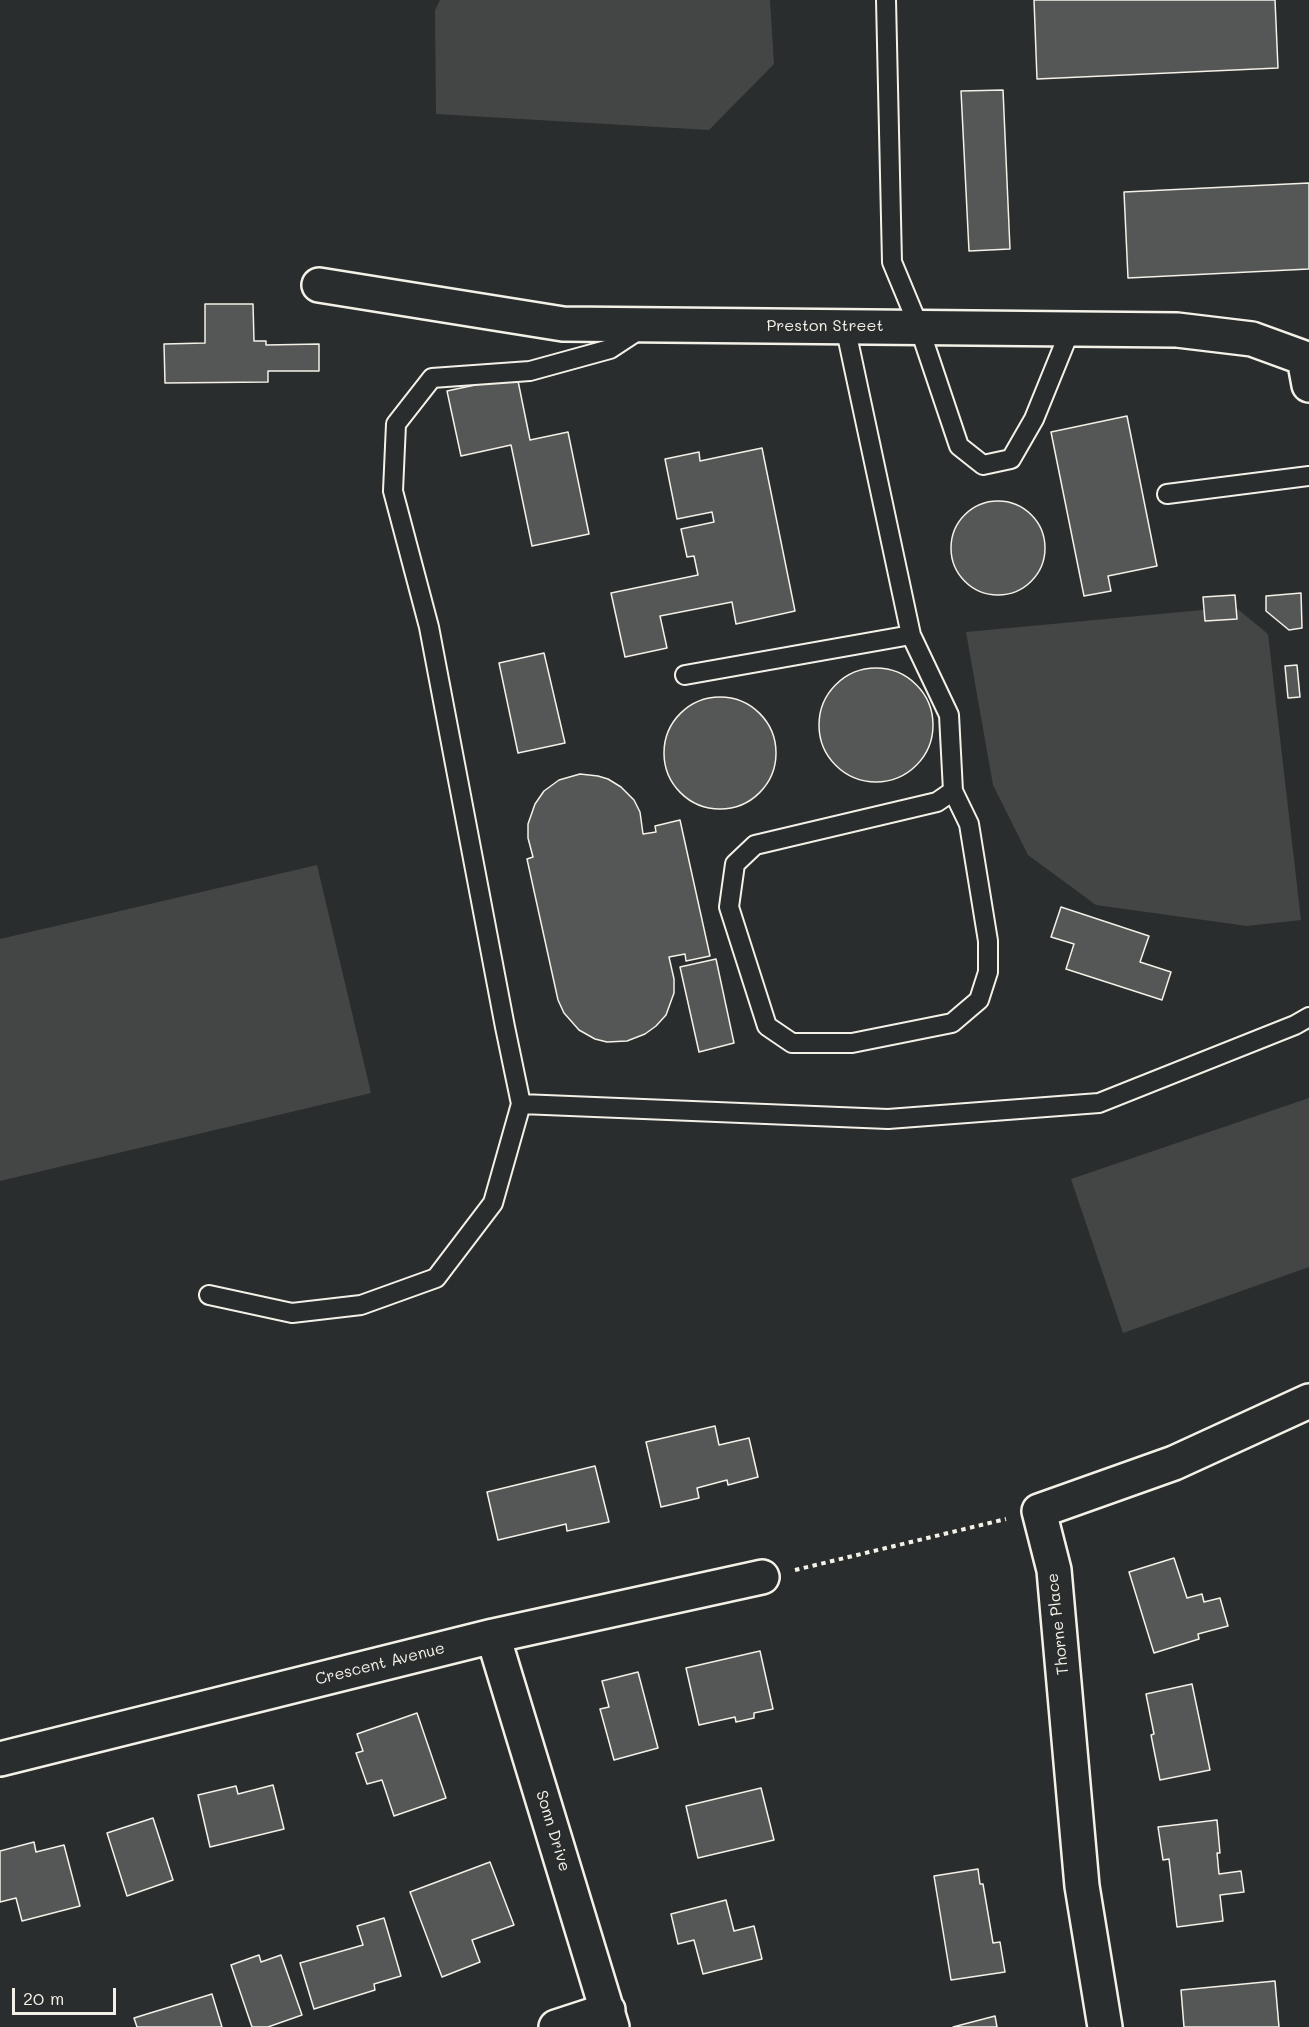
<!DOCTYPE html>
<style>
body{margin:0}
#map{position:relative;width:1309px;height:2027px;overflow:hidden;background:#2a2d2e;font-family:Mali,sans-serif}
canvas{display:block}
.scale{position:absolute;left:12px;top:1988px;width:104px;height:27px;box-sizing:border-box;border:3px solid #f4f1e8;border-top:0;padding-left:8px;font-size:18px;line-height:21px;white-space:nowrap;color:#f4f1e8;-webkit-text-stroke:4px #2a2d2e;paint-order:stroke}
</style>
<div id="map">
<canvas width="1309" height="2027"></canvas>
<div class="scale">20 m</div>
</div>
<script>
const ctx = document.querySelector('canvas').getContext('2d');
ctx.lineJoin = 'round';
function fillPath(path, color) { ctx.fillStyle = color; ctx.fill(path, 'evenodd'); }
function strokePath(path, color, width, dash) { ctx.strokeStyle = color; ctx.lineWidth = width; ctx.lineCap = dash ? 'butt' : 'round'; ctx.setLineDash(dash || []); ctx.stroke(path); }
function label(font, color, halo, rows, align = 'center') {
  ctx.font = font + ' Mali,sans-serif'; ctx.lineWidth = 4.5; ctx.setLineDash([]); ctx.textBaseline = 'middle'; ctx.strokeStyle = halo; ctx.fillStyle = color; for (const [text, x, y, turn = 0] of rows) {
    ctx.save(); ctx.translate(x, y); ctx.rotate((+turn || 0) * Math.PI / 180); ctx.textAlign = isNaN(turn) ? turn : align; if (halo) ctx.strokeText(text, 0, 0); ctx.fillText(text, 0, 0); ctx.restore();
  }
}
const green = new Path2D(`
 M440,0h330l4,64 -65,66 -273,-16 -1,-104z
 M1235,607l33,27 33,286 -54,6 -151,-21 -68,-50 -35,-70 -27,-153z
 M317,865l54,228 -371,88v-242z
 M1309,1098v169l-186,66 -52,-154z`);
const building = new Path2D(`
 M1034,0h241l3,68 -241,11z
 M1003,90l7,159 -41,2 -8,-160z
 M1309,183v86l-181,9 -4,-86z
 M205,304h48l1,37h12v4l53,-1v27h-51v11l-103,1 -1,-39 41,-1z
 M517,376l13,64 38,-8 21,102 -57,12 -21,-101 -50,11 -14,-65z
 M1127,416l30,150 -49,10 3,15 -27,5 -33,-164z
 M762,448l33,163 -59,13 -4,-22 -72,14 7,32 -42,9 -14,-64 87,-18 -4,-19 -7,1 -6,-28 33,-7 -2,-10 -35,7 -12,-60 34,-7 1,9z
 M951 548a47 47 0 1 1 94 0a47 47 0 1 1-94 0Z
 M1301,593l1,35 -13,2 -23,-19v-15z
 M1235,595l2,24 -32,2 -2,-24z
 M544,653l21,90 -47,10 -19,-90z
 M1297,665l3,32 -12,1 -3,-32z
 M819 725a57 57 0 1 1 114 0a57 57 0 1 1-114 0Z
 M664 753a56 56 0 1 1 112 0a56 56 0 1 1-112 0Z
 M580,774l18,2 10,3 13,8 13,13 6,12 3,22 13,-2 -1,-6 25,-6 30,136 -24,5 -1,-7 -16,3 5,22v14l-8,22 -10,11 -11,8 -18,7 -20,1 -12,-3 -16,-9 -15,-17 -6,-13 -31,-141 6,-2 -5,-19v-14l7,-20 9,-13 15,-11z
 M1061,907l88,29 -9,26 31,10 -9,28 -96,-31 8,-25 -23,-7z
 M716,959l18,84 -35,9 -19,-85z
 M715,1426l4,19 30,-7 9,39 -30,8 -1,-5 -30,8 2,10 -38,9 -15,-65z
 M595,1466l14,56 -42,9 -1,-7 -68,16 -11,-48z
 M1174,1558l13,40 15,-4 2,8 16,-4 8,28 -30,8 1,5 -45,14 -25,-81z
 M760,1651l13,58 -19,4v5l-18,4 -1,-5 -36,8 -13,-57z
 M638,1672l20,76 -44,12 -14,-51 9,-2 -7,-26z
 M1192,1684l18,86 -50,10 -9,-45 3,-1 -8,-40z
 M417,1713l29,85 -52,18 -12,-36 -15,4 -11,-31 7,-2 -6,-17z
 M273,1785l11,44 -74,18 -12,-52 38,-9 2,8z
 M761,1788l13,52 -76,18 -12,-52z
 M153,1818l20,62 -46,16 -20,-63z
 M1217,1820l3,33h-3l2,21 22,-3 3,21 -24,3 3,26 -46,6 -8,-68 -6,1 -5,-33z
 M34,1842l2,10 28,-7 16,61 -58,15 -6,-23 -16,4v-51z
 M490,1862l24,63 -42,15 8,22 -38,15 -32,-85z
 M978,1869l2,15h3l10,59 7,-1 5,30 -54,8 -17,-104z
 M726,1900l8,31 20,-5 8,33 -59,15 -9,-34 -16,4 -7,-30z
 M384,1918l17,58 -27,8 1,6 -61,19 -14,-46 63,-18 -6,-19z
 M259,1955l2,7 20,-7 21,60 -34,12h-16l-21,-62z
 M1275,1981l4,46h-95l-3,-37z
 M212,1994l10,33h-85l-3,-9z
 M995,2016l2,11h-44z`);
const path = new Path2D(`
 M795,1570l211,-51`);
const service = new Path2D(`
 M886,0l6,262 27,65 40,119 24,19 28,-6 23,-40 37,-91
 M642,328l-32,21 -80,22 -98,7 -36,46 -3,67 36,136 76,400 16,77 367,15 211,-16 196,-78 14,-8
 M1167,494l142,-18
 M911,635l38,80 4,76 -16,11 -182,43 -20,19 -6,43 38,119 25,17h60l100,-20 27,-23 9,-28v-31l-19,-117 -16,-33
 M685,675l226,-40 -66,-309
 M209,1295l83,18 69,-8 75,-27 57,-75 28,-99`);
const minor = new Path2D(`
 M319,285l244,39 614,6 75,9 52,19 5,27
 M493,1636l119,391
 M0,1759l493,-123 269,-59
 M556,2027l52,-17
 M1105,2027l-23,-141 -28,-316 -15,-59 135,-48 135,-62`);
const streetNames = [
 ["Preston Street",825,326],
 ["Thorne Place",1058,1624,-96],
 ["Crescent Avenue",380,1664,-14],
 ["Sonn Drive",553,1831,73]
];
fillPath(green, '#444645');
fillPath(building, '#555756');
strokePath(building, '#f4f1e8', 1.5);
strokePath(service, '#f4f1e8', 22);
strokePath(minor, '#f4f1e8', 38);
strokePath(path, '#f4f1e8', 4, [4.5, 4.5]);
strokePath(service, '#2a2d2e', 18);
strokePath(minor, '#2a2d2e', 33);
label('16px', '#f4f1e8', '#2a2d2e', streetNames);
</script>
